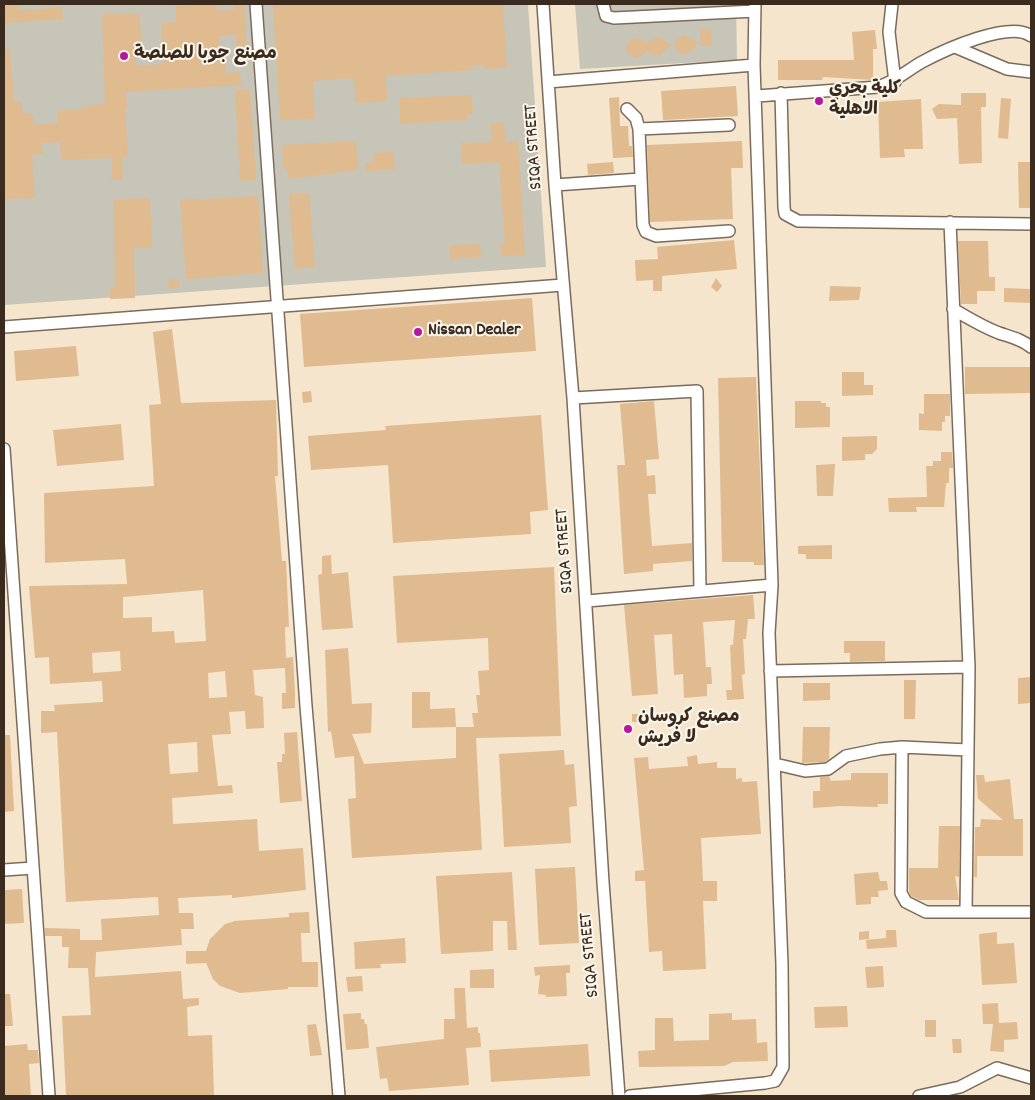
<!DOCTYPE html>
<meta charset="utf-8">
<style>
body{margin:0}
#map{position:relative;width:1035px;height:1100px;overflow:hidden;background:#f4e5cc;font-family:Dekko,sans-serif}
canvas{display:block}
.frame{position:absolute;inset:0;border:5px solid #3b2a1e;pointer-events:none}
</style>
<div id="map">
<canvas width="1035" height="1100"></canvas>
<div class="frame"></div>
</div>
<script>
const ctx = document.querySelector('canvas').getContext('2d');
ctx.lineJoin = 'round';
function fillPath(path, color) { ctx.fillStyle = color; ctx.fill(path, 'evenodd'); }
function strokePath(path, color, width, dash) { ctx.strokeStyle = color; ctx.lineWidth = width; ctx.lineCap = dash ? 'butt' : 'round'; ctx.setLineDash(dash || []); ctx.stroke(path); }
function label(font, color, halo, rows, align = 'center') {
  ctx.font = font + ' Dekko,"Playpen Sans Arabic",sans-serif'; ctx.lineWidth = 4; ctx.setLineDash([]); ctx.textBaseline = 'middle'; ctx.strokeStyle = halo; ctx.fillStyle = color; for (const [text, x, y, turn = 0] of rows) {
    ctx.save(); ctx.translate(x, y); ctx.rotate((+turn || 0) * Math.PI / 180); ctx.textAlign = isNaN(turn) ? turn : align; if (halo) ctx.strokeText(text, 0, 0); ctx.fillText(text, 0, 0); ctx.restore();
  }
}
const industrial = new Path2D(`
 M4,4h524l18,263 -542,38z
 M575,4h161l1,56 -157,9z`);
const building = new Path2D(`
 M4,4h16v7l42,-4 1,12 -59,4z
 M216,4l1,7 18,-1 -1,-6h10l3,46 -10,1 -1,-17 -17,2 2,24h5v13l14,-1 1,13 -115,7 1,16h-2l3,49h-6l1,23h-12v-22l-50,2 -1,-18 -19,1 2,10 -11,3 3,42 -31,1v-150h6l4,53 8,-1v13h11l1,11 24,-2 -1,-12 30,-3v-3l18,-1 -3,-90 37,-1 3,32 -7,1 1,20 28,-2 -3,-41 15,-1 -1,-16z
 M273,4h230l4,64 -24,1v-4l-12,1v4l-85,6 1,25 -31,2 -2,-25 -41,3 2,38 -35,1z
 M711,29l1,16 -11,1 -1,-16z
 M875,30l2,19h-4v31l-50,-3 -1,3h-44v-20h76l-2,-28z
 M684,35l14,7 -6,9 -7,3 -7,-2 -4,-7 4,-7z
 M659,37l12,8 -11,11 -7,-1 -6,-5 -4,5 -8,3 -9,-7 1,-8 6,-5 8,1 6,5 5,-5z
 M736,86l2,30 -75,4 -2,-29z
 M250,89l6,91 -16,1 -5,-91z
 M961,93h25v14h-5l1,56 -23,1 -2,-46 -20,1 -5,-10 7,-5 22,1z
 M472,95l1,19h-6v6l-67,4 -1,-26z
 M619,97l1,29h8l1,20h3l1,11 -20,1 -4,-60z
 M1001,98l10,1 -3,40 -10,-1z
 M921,99l2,50h-19l1,8 -25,1 -2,-56z
 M503,122l3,19h12l7,114 -24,1 -1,-13h5l-6,-81 -37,2 -1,-21 31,-1 -2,-18z
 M356,141l2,29 -70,9 -1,-10 -3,1 -2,-25z
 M742,141l1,27h-12l2,51 -83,3 -3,-77z
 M393,152l2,17 -29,2 -1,-8 9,-1v-9z
 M613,162l1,11 -26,2 -1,-11z
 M1018,162h13v46h-12z
 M309,193l6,74 -20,2 -6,-75z
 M258,196l5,77 -77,6 -6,-79z
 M150,198l2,50h-18l1,50 -25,1v-12h5l-1,-88z
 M734,240l3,29 -75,7v15h-9v-11l-17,1 -1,-21 23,-1 -1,-12z
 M958,241h30l1,36h6v14h-18v13h-16z
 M480,244l1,13 -31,2 -1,-14z
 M716,278l6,8 -5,6 -6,-5z
 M179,279l1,9 -11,1 -1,-9z
 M830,286l31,1 -2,13 -30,1z
 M1004,288l27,1v14l-27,-1z
 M532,298l4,53 -232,16 -4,-53z
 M172,329l9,74 95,-3 2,76h-3l7,85h4l3,66h-4l1,31 7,-1 2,36v15l-13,1v-16h4l-1,-25 -32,2 2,25 8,2 1,31 -18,1 -1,-18 -16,1 2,22 -19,1 6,51 14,-1 1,8 -61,5 1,26 84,-5 2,32 44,-3 3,42 -74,8v-3l-54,3 1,15h14l1,16h-13l1,16 -86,7 -1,25 86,-6 2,28 16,-1v7l-12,2 1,29 24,-1 2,61h-148l-4,-80 29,-1 -3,-47h-20l1,-21h-7v-11h-17v-8l35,1v11h22l-1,-21 58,-4 -1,-18 -92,5 -9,-170 -16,1v-22h14l-1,-6 49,-3 -1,-21 -52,3 -1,-27 -14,1 -6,-72 98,-2 -2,-25 -80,4 -1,-70 110,-7 -5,-81 12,-1 -8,-72zM203,590l3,51 -31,2 -1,-12 -22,1v-15l-29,1v-21zM120,651l1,20 -28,2 -1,-20zM225,671l2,26 -18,1 -1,-25zM197,742l1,30 -28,2 -2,-30z
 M76,346l3,30 -63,5 -2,-30z
 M965,367h66v26l-66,1z
 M842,372h22v13h9v10l-31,1z
 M756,377l8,188h-10v-3h-32l-4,-184z
 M311,391l1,11 -9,1 -1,-11z
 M924,394h26v22h-5v6h-3v9l-23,-1v-17l5,1z
 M654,401l5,58 -13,1 1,16 8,-1 1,19h-8l4,52 40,-3v18l-39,3v7l-29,3 -7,-109h8l-5,-61z
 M795,401h26v2h5v4h4v20l-35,1z
 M541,415l7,95 -18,2 1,22 -138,9 -5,-78 -77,5 -3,-34 78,-6 -1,-4z
 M121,424l3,36 -67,6 -4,-36z
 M877,436v13l-5,5h-7v6l-23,1v-24z
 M941,452h11l1,16h-4v15h-3l-2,24h-28l1,5h-28l-1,-14 39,-1 -1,-31h7v-5h8z
 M835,464l-2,32h-16l-1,-31z
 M832,545v14h-26v-5h-8v-8z
 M331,555l1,19 16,-2 5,56 -31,2 -4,-55 4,-1v-18z
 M554,567l7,169 -85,2 6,112 -130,8 -4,-59 8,-1 -2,-42 -19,2 -4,-27 -3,1 -3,-82 23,-2 4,56 20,-1 -1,30 -19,1 12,30 92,-6v-31h18l-2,-14h6l-2,-18h4l-2,-24 11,-1 -1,-32 -91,5 -4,-67z
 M753,595l2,24h-7l-2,20h-3l2,35 -3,1 2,24 -17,1 -1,-10h6l-2,-45h3l2,-25 -32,2 3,45h5l1,17h-5v12l-23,2 -1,-24 -9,1 -2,-41 -18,1 4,59 -26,2 -8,-91z
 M844,641h41v20l-35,1v-9h-6z
 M1031,677v26l-13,1v-26z
 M904,680h12l-1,39h-11z
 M803,683h27v17l-27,1z
 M412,692h18v17l25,-1 1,19 -44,1z
 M632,714h11l-1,8h-10z
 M803,727h27l-1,32 -4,3 -23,1z
 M297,732l5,69 -22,2 -3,-41h5v-8h3l-1,-21z
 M4,735h6l4,76 -10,1z
 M564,750l1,15 9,-1 3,42 -8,1 2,36 -67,4 -5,-93z
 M697,755l1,9 19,-2v6h19v11l6,-1v4l15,-1 4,53 -60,4 2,43h14v20h-14l3,68 -43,2 -1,-20 -13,1 -4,-71h-10v-10l9,-1 -10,-112 14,-1 1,12 39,-3 -1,-9z
 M851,773h37v31h-11l1,3 -38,-1 -27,2v-17h7v-14l9,-1 2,5 20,-1z
 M976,775h8l1,7 25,-3 4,40h9v37h-46v21h-3l1,-50h5l1,-8 22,1 -25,-21z
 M939,826h21l-1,51 -4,-1 4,24h-40l-8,-4 -2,-5v-23h29z
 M575,867l4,76 -40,2 -4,-76z
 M512,872l5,78h-9l-1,-29h-14v30l-52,3 -5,-78z
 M878,872l2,9h7l1,9 -10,1 1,6h-8v7l-15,1 -2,-31z
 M22,889l2,34 -20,1v-34z
 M309,912l1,21h-9l1,29h16v25h-30v2l-48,4 -20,-7 -7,-7 -7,-16 -20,1v-13h20l4,-12 15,-15 10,-3 54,-4v-4z
 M886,930h10l1,17 -30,2 -1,-9 20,-2z
 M869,931v8l-10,1v-8z
 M997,932v12l17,-1 3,40 -35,2 -3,-51z
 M405,938l1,25 -26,1 1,4 -26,1 -1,-27z
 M570,965v8h-4l1,23 -21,1v-2l-8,-1 2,-19 -5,1 -1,-9z
 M883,966l1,21 -17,1 -2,-21z
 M494,969v19h-24v-18z
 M362,976l1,15 -15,1 -2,-15z
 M454,988h11l2,40 11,-1v6h2l1,14 -15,1 3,37 -80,6 -2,-13 -7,1 -4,-32 68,-8v-20h11z
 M4,994h6l3,32h-9z
 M998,1003l1,20 18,-1 1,17 -14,1v12l-14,-1 3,-27h-10l-1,-20z
 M847,1006l1,21 -33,1 -1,-21z
 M361,1013v6h3l1,5h2l2,24 -23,2 -3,-36z
 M732,1013v7l24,-1 1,24 10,-1 1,19 -35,1 -9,4 -85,1 -1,-16 17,-1v-32h18l1,23 35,-1v-26z
 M925,1020h11v17h-11z
 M316,1024l6,31 -12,1 -3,-31z
 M952,1039h9l1,14h-9z
 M27,1044l1,6h10l1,13 -10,1 2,32h-27v-50z
 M588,1044l2,32 -99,6 -2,-32z`);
const minor = new Path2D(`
 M256,4l50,702 33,390
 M543,4l12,181 18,213 30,484 16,214
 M603,4l3,12 8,2 141,-7
 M892,4l-3,28 6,50
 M955,47l52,22 24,3
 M548,82l206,-17 1,-61
 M781,93l3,114 1,7 13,7 233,3
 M757,96l121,-9c19,-6 28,-16 44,-25 22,-12 88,-42 109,-26
 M627,109l9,9 3,11 4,96 3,7 10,4 73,-5
 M639,129l90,-4
 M555,185l85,-6
 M950,222l19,445 -3,245
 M953,309c15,9 30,18 46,24 12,4 22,6 32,14
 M4,327l559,-42
 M573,398l124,-7 3,200
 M4,449l45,647
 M587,601l185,-16
 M770,671l199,-4
 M902,747l-1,146 5,9 20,10h105
 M775,764l30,7 23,-2 18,-13 34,-7 22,-2 66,3
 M4,870l29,-2
 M630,1096l135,-13 10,-2 8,-14 -1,-103 -13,-331 3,-48 -18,-520
 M919,1096l41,-9 37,-19 34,10`);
const markers = [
 [124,56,5,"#b5179e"],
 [819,101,5,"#b5179e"],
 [418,332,5,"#b5179e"],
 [628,729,5,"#b5179e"]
];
const poiNames = [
 ["مصنع جوبا للصلصة",134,56],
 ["كلية بحري",829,91],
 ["الاهلية",829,112],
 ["Nissan Dealer",428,332],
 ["مصنع كروسان",638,719],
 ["لا فريش",638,740]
];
const streetNames = [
 ["SIQA STREET",535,147,-94],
 ["SIQA STREET",566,551,-94],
 ["SIQA STREET",591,955,-95]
];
fillPath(industrial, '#c6c5b8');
fillPath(building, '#e0bb8f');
strokePath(minor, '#7c6b5b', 14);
strokePath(minor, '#fff', 11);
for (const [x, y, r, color] of markers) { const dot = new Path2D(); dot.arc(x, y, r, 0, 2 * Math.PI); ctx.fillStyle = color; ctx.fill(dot); strokePath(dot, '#fbf7ec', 2); }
label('bold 18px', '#3b2a1e', '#fbf7ec', poiNames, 'left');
label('18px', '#3b2a1e', '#fbf7ec', streetNames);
</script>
